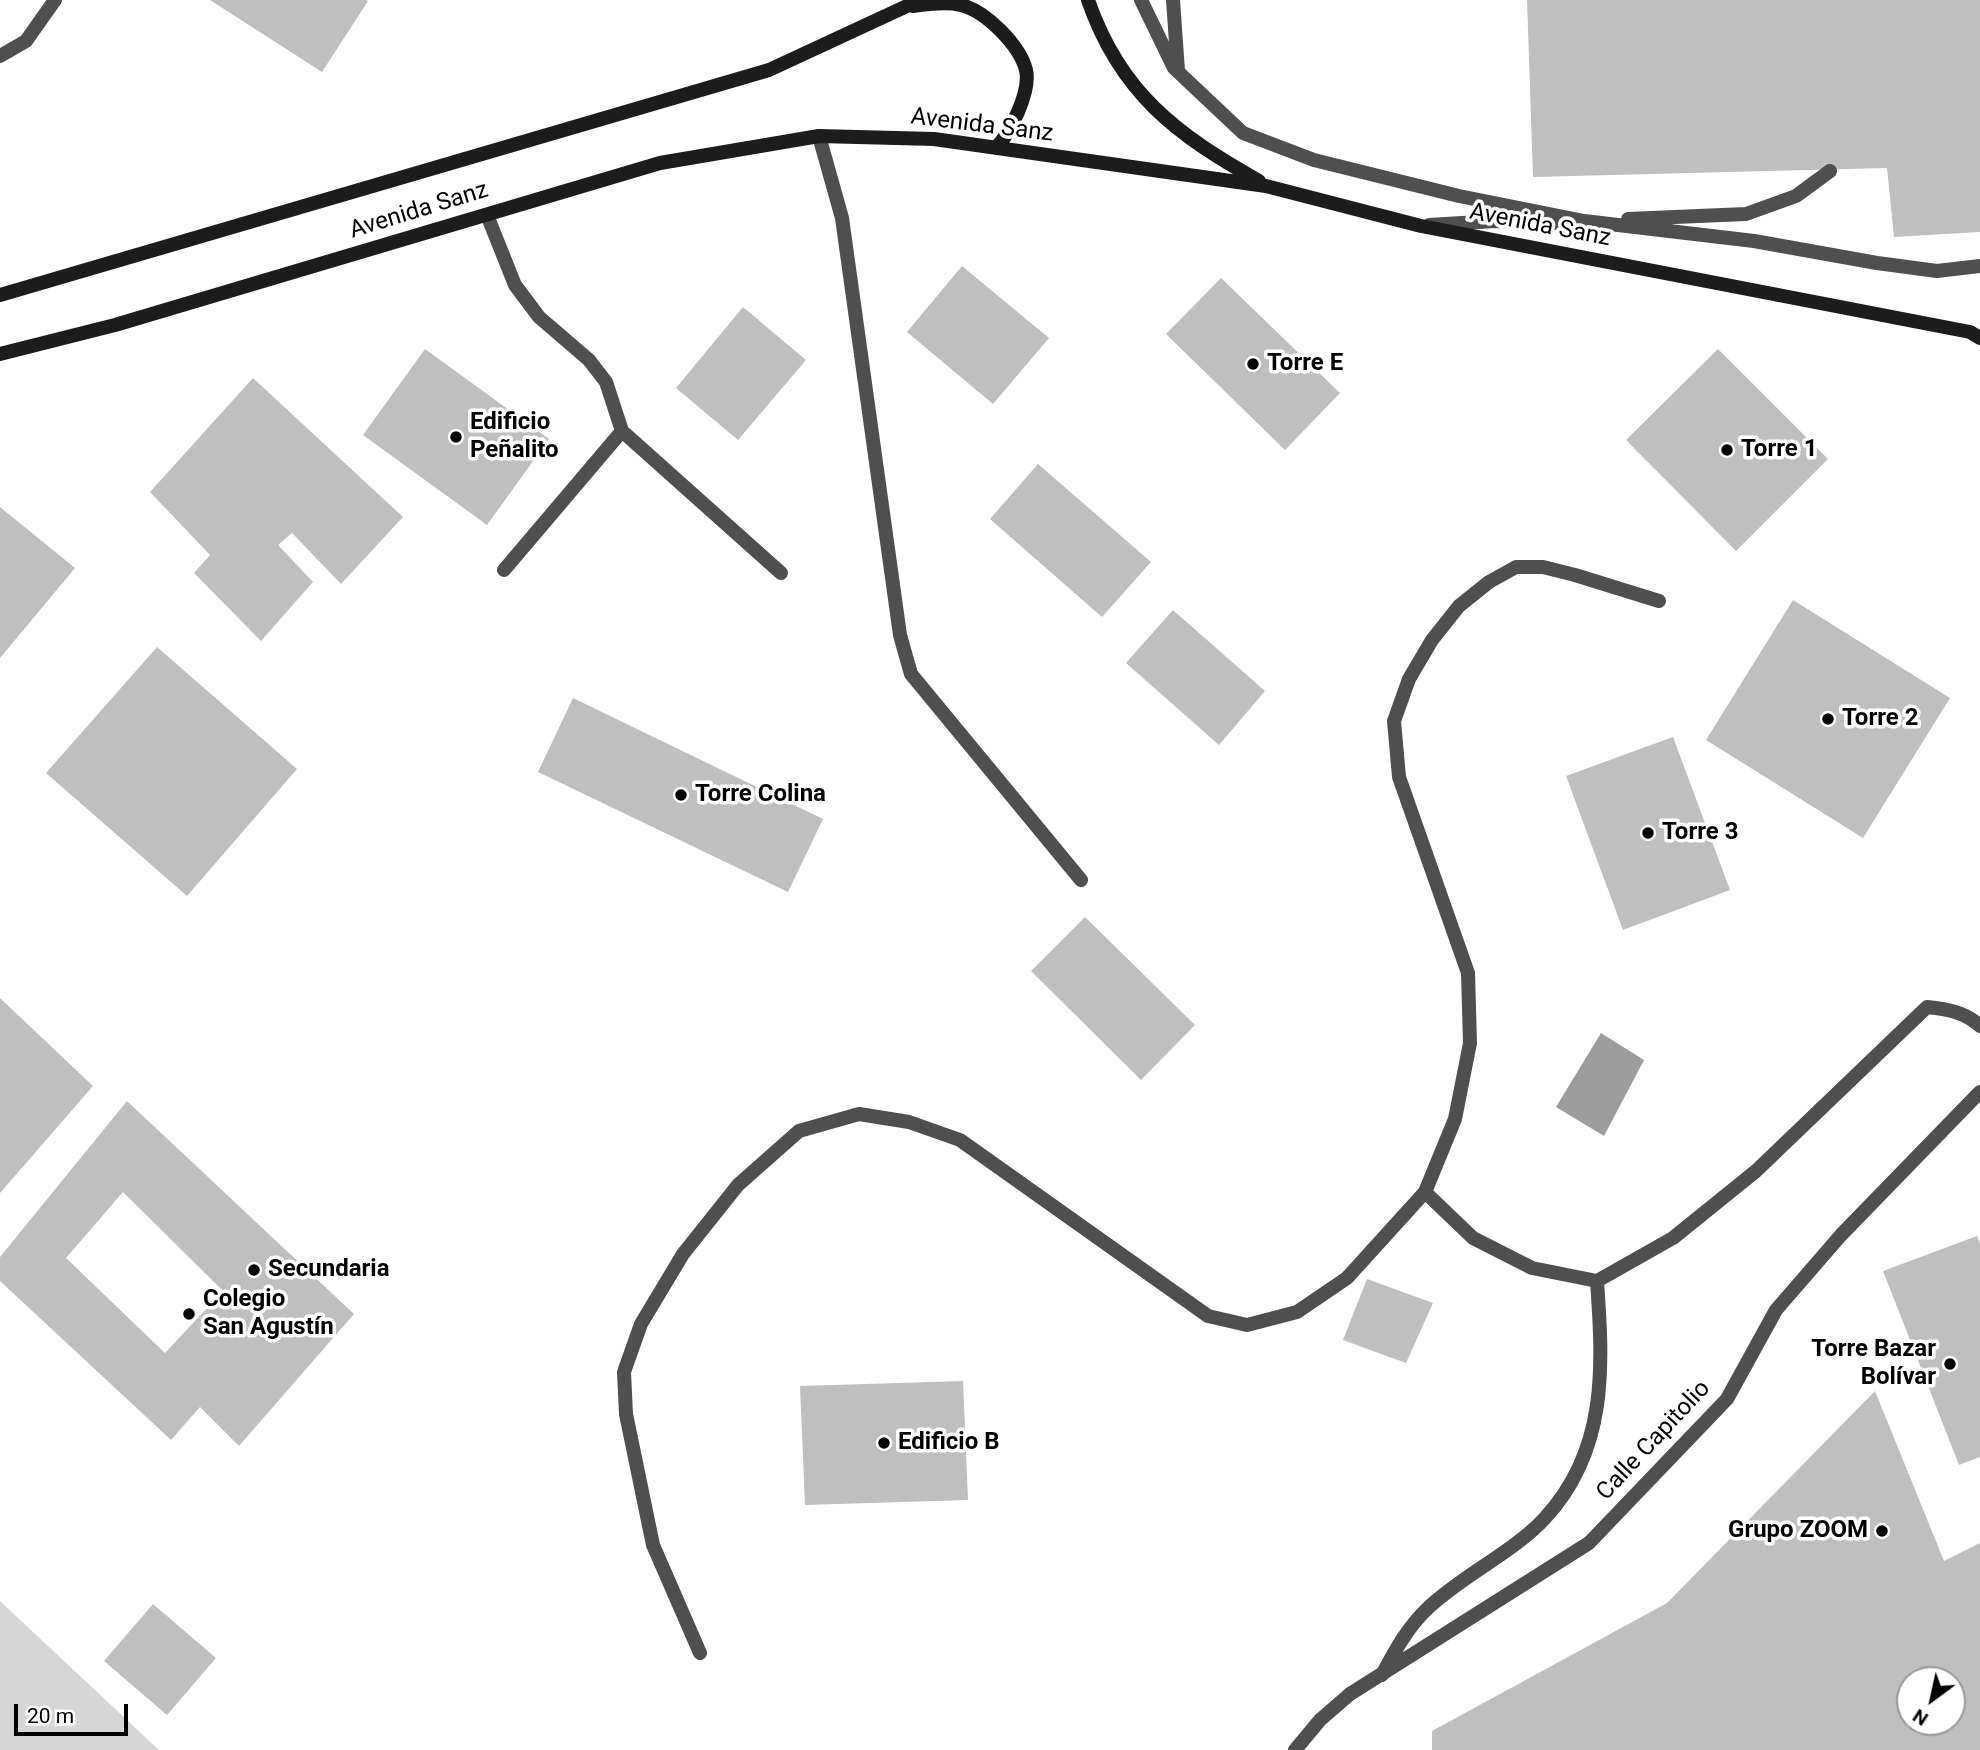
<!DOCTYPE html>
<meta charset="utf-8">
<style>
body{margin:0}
#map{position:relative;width:1980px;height:1750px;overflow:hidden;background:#fff;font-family:Roboto,sans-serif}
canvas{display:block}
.north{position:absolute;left:1896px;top:1666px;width:70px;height:70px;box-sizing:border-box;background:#fff;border:2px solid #999;border-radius:50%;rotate:213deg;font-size:19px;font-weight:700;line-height:28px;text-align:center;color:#000}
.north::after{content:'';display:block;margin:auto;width:24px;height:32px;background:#000;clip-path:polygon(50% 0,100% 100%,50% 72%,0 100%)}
.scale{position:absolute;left:14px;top:1704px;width:114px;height:32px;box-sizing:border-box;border:4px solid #000;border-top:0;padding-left:9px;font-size:21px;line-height:24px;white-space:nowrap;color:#000;-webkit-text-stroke:5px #fff;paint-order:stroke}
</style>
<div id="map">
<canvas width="1980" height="1750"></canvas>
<div class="north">N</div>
<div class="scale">20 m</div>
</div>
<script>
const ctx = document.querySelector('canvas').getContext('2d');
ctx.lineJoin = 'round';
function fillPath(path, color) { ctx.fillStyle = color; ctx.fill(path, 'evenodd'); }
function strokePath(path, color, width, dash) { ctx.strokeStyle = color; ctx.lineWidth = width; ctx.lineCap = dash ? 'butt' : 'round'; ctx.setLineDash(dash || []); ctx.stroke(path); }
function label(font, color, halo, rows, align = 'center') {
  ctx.font = font + ' Roboto,sans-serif'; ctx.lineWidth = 7; ctx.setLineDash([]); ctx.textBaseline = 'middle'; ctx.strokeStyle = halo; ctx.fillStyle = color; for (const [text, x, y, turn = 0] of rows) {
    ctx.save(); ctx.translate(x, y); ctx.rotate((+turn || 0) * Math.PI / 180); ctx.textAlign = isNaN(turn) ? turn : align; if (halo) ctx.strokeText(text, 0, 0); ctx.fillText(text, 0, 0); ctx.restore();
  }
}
const green = new Path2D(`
 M0,1601l159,149h-159z`);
const water = new Path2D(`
 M1601,1033l43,27 -40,76 -48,-29z`);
const building = new Path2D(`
 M210,0h156l2,1 -46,71z
 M1527,0h453v232l-86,5 -7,-69 -354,9z
 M962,266l87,72 -56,66 -86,-72z
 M1221,278l119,115 -55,57 -119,-116z
 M743,307l63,53 -68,80 -62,-52z
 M425,349l124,90 -62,86 -124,-90z
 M1718,349l110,110 -92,92 -110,-111z
 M253,378l150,139 -62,67 -49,-51 -14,12 35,37 -52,59 -67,-68 16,-18 -60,-63z
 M1038,464l113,98 -49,55 -112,-98z
 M0,507l75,61 -75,90z
 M1793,600l157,98 -87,140 -157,-98z
 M1173,610l92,81 -46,54 -93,-82z
 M157,647l140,122 -110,127 -141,-123z
 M573,698l250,121 -35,73 -250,-120z
 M1673,737l57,153 -107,40 -57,-154z
 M1085,917l110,108 -54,55 -110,-109z
 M0,998l93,88 -93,107z
 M127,1101l227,213 -115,132 -39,-39 -29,33 -171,-159v-24zM123,1192l100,99 -58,62 -99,-95z
 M1977,1236l3,8v213l-21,8 -76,-194z
 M1367,1279l66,24 -27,60 -63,-23z
 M963,1381l5,119 -163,5 -5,-119z
 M1875,1391l69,170 36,-18v207h-548v-19l235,-128zM1910,1680h42v42h-42z
 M153,1604l63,54 -49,57 -63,-54z`);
const lane = new Path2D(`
 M1141,0l33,68 69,65 71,27 145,36 125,25 170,20 123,22 60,8 43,-5
 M1173,0l5,71
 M1628,219l118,-5 50,-18 34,-25
 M1429,225l66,-4 64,2`);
const street = new Path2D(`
 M0,56l26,-15 29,-41
 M819,136l23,82 58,417 11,39 170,206
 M487,215l28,70 24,32 50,43 17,22 16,49 159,142
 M504,570l118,-139
 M1425,1192l48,46 59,30 65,13
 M700,1653l-47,-108 -27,-131 -2,-42 17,-48 42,-70 55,-69 61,-54 60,-17 50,8 51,18 248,176 39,9 50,-13 50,-34 78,-86 30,-73 15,-76 -2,-70 -69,-196 -5,-56 15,-42 23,-39 27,-34 30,-24 27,-15h27l32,8 84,26
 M1382,1675c13,-24 25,-47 45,-66 34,-33 87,-57 118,-91 63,-68 58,-152 52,-237l76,-43 83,-67 171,-164c20,2 38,5 53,19
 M1295,1750l25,-30 30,-26 239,-151 138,-144 49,-89 65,-75 139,-143`);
const secondary = new Path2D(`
 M1088,0c32,93 89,135 171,181
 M913,6c40,-6 58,-5 87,24 11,11 22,24 26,40 5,22 -16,63 -30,78
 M0,295l769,-225 151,-70
 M0,354l115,-29 545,-162 159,-27 115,3 332,47 155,40 549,106 10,6`);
const markers = [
 [1253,364,7,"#000"],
 [456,437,7,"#000"],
 [1727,450,7,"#000"],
 [1828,719,7,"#000"],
 [681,795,7,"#000"],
 [1648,833,7,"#000"],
 [254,1270,7,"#000"],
 [189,1314,7,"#000"],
 [1950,1364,7,"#000"],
 [884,1443,7,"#000"],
 [1882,1531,7,"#000"]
];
const streetNames = [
 ["Avenida Sanz",982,126,7],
 ["Avenida Sanz",419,211,-17],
 ["Avenida Sanz",1540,226,11],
 ["Calle Capitolio",1654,1441,-47]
];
const poiNames = [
 ["Torre E",1267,364],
 ["Edificio",470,423],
 ["Peñalito",470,451],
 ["Torre 1",1741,450],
 ["Torre 2",1842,719],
 ["Torre Colina",695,795],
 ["Torre 3",1662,833],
 ["Secundaria",268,1270],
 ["Colegio",203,1300],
 ["San Agustín",203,1328],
 ["Torre Bazar",1936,1350,"right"],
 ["Bolívar",1936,1378,"right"],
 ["Edificio B",898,1443],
 ["Grupo ZOOM",1868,1531,"right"]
];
fillPath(green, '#d6d6d6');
fillPath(water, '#9d9d9d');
fillPath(building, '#bfbfbf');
strokePath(lane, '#4f4f4f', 14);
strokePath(street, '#4f4f4f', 14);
strokePath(secondary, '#1c1c1c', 14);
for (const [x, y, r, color] of markers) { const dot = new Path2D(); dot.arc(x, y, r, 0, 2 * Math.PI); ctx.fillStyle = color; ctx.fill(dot); strokePath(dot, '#fff', 2.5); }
label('24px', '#000', '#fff', streetNames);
label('bold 24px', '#000', '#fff', poiNames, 'left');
</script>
